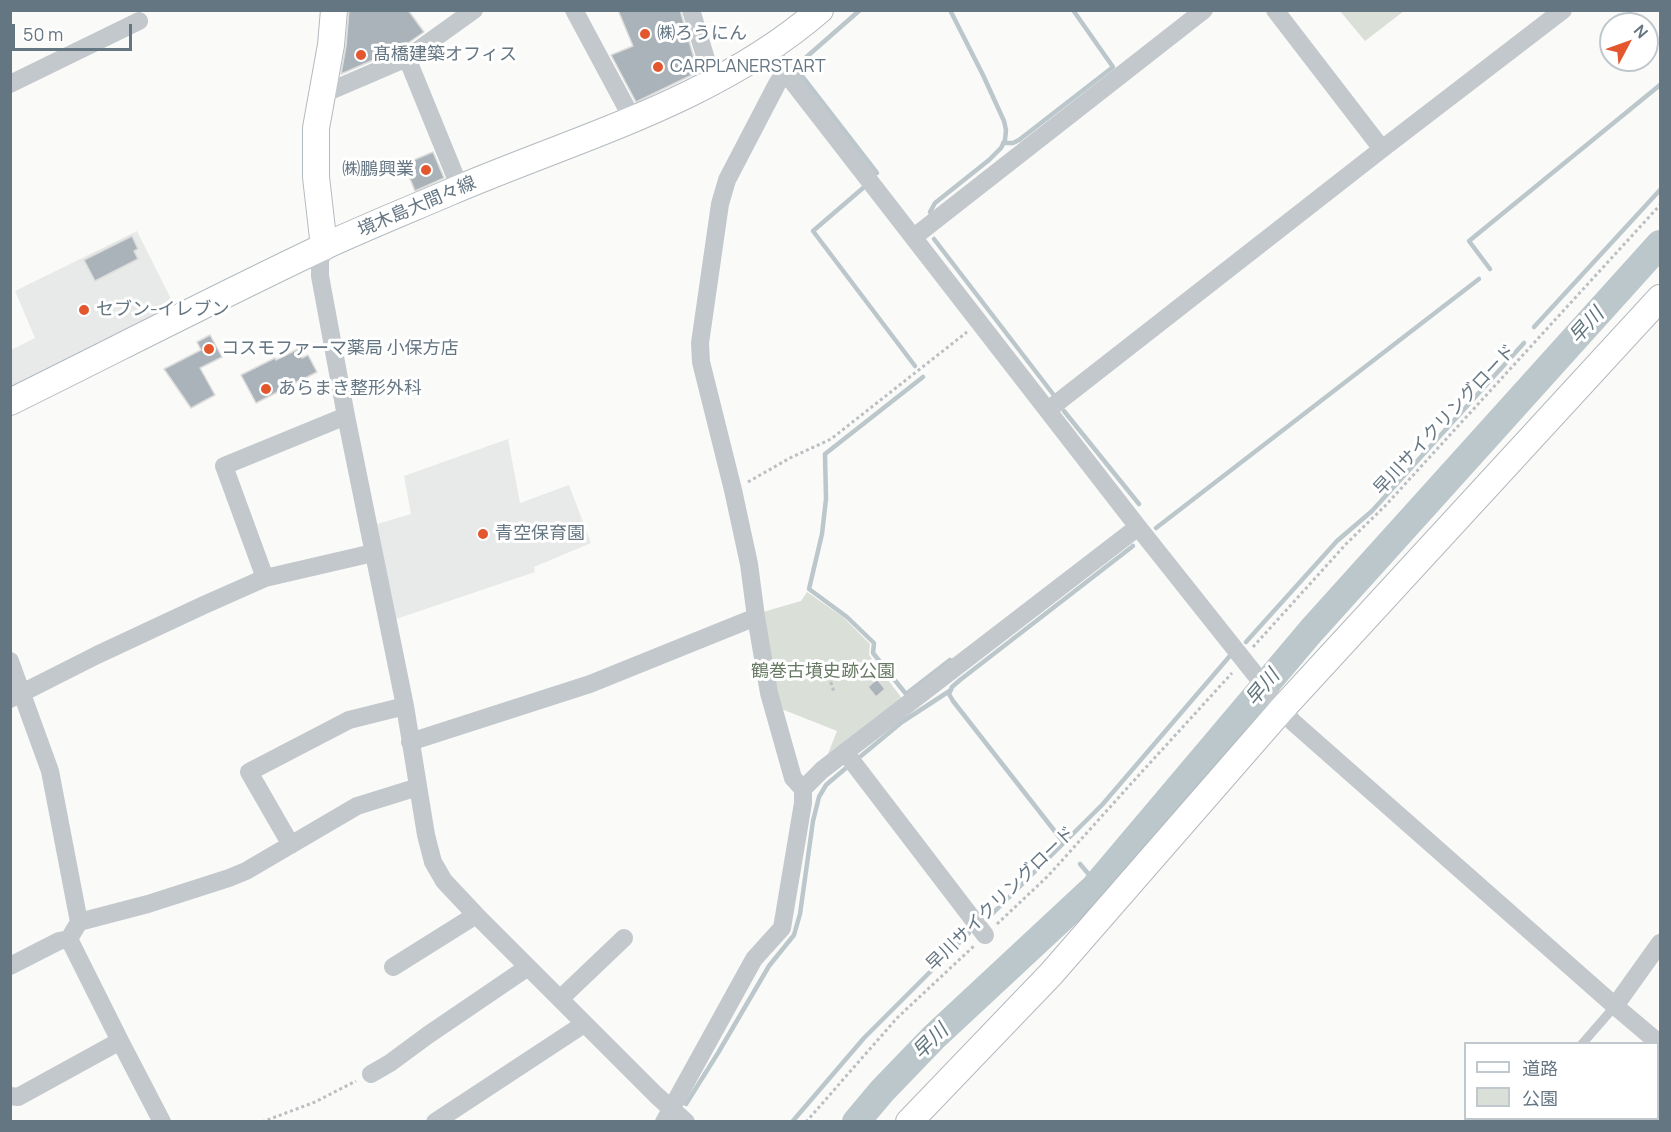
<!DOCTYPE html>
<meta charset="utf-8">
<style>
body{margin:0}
#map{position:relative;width:1671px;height:1132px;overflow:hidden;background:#fafaf8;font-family:Manrope,"Noto Sans JP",sans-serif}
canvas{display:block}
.frame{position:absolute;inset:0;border:12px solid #657683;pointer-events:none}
.legend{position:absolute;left:1464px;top:1042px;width:195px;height:78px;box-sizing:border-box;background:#fff;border:2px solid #c1c8cd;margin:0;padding:8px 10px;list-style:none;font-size:18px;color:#657683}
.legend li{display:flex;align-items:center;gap:12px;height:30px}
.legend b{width:30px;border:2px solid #c1c8cd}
.north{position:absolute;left:1599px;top:12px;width:60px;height:60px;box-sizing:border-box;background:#fff;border:2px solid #c1c8cd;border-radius:50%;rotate:49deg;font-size:16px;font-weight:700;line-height:24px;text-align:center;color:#657683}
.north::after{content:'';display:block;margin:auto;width:21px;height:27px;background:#e4572e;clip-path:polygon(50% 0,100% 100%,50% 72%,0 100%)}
.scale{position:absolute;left:12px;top:24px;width:120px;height:27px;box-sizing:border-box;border:3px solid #657683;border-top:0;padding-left:8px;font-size:18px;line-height:21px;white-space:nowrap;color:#657683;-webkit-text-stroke:4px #fff;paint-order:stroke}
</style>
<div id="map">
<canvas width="1671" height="1132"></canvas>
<div class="frame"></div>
<ul class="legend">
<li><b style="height:8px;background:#fff"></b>道路</li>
<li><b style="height:16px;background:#dadfd7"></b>公園</li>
</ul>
<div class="north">N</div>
<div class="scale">50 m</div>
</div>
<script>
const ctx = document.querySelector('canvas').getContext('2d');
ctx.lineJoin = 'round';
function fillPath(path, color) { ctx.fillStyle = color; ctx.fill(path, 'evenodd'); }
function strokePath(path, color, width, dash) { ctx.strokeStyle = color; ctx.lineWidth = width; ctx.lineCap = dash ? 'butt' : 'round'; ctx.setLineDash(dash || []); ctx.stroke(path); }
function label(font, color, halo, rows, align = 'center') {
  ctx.font = font + ' Manrope,"Noto Sans JP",sans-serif'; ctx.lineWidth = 6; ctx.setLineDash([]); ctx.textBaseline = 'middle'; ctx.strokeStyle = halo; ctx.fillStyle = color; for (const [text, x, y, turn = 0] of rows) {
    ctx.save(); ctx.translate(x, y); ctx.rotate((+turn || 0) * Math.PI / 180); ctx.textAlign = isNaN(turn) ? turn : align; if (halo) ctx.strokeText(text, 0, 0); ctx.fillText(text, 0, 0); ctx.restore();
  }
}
const built = new Path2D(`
 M137,231l39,78 -165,82v-41l24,-12 -20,-47z
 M508,439l12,64 49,-18 22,58 -57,24 1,5 -139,47 -19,-95 34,-10 -7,-38z`);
const green = new Path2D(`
 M1340,11h64l-39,30z
 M807,592l36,25 27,27 -1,11 35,46 -78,58 11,-28 -58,-23 -16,-96 38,-11z`);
const stream = new Path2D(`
 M860,10l-65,57 82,106
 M1003,143h10l6,-3 94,-73 -40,-57
 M863,188l-50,43 102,135
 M930,212l5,-9 54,-43 12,-12 4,-8 1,-10 -2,-9 -21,-46 -33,-65
 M934,239l119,155
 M1490,269l-21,-28 191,-156
 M1534,327l126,-137
 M923,377l-98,77 1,45 -4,35 -13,55 38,28 27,26 -1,10 33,41 44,-34
 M1064,411l75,93
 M1156,528l323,-249
 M1246,642l91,-101 35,-30 152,-168
 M861,756l41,-34 49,-32
 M1064,843l-111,-142 -4,-7 3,-7 8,-7 173,-134
 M1080,864l17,20
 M991,915l111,-110 127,-148
 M686,1104l32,-51 51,-87 25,-31 6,-21 13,-93 6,-24 7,-12 20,-17
 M792,1122l72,-84 105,-105`);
const river = new Path2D(`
 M856,1122l26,-31 52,-54 160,-149 217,-257 349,-387`);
const building = new Path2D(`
 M349,10h59l16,22 -23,16 -60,26 5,-28z
 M618,10h62l18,62 -62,30 -25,-47 22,-9z
 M433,152l11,26 -29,13 -11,-27z
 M132,236l6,13 -4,2 4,8 -43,22 -11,-21z
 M210,335l12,22 -22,11 15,27 -24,13 -27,-39 37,-19 -4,-8z
 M298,349l4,9 6,-3 9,17 -61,31 -15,-28 34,-17 1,2z
 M877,679l8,10 -9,8 -8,-10z`);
const path = new Path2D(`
 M748,482l42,-24 41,-19 136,-107
 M1253,647l93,-103 39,-38 275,-301
 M825,665l9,27
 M997,924l51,-48 81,-90 103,-113
 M262,1122l53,-20 41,-21
 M806,1122l91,-104 78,-73`);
const lane = new Path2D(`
 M1582,1044l33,-38
 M1528,1118l3,4
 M1513,1122l3,-4`);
const street = new Path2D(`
 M574,10l58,108
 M691,10l22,72
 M1275,10l107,139
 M769,48l16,24 353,455 155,195 322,284 45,38
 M407,58l53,130
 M10,84l129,-63
 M323,94l84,-36 67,-48
 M914,237l290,-227
 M324,247l-4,14v15l26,140 59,290 21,129 7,27 11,19 32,34 180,180 30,27
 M1048,410l334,-261 181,-139
 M265,578l-41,-112 122,-50
 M10,661l40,110 29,151 -10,17 -10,2 -49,25
 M10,699l87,-44 107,-50 61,-27 108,-25
 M410,742l180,-58 166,-67
 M845,752l140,183
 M803,789l19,-19 316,-243
 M291,845l-42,-73 100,-52 56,-14
 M79,922l69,-18 81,-26 17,-7 111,-65 61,-19
 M69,939l51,102 42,81
 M393,967l83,-52
 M560,999l64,-61
 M1615,1006l45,-63
 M371,1074l19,-11 38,-28 100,-68
 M10,1096l8,1 102,-56
 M435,1122l149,-98
 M664,1122l90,-163 28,-31 21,-125v-14l-10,-11 -24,-85 -13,-76 -7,-53 -16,-74 -32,-128 -1,-19 20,-139 7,-24 50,-96 8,-12`);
const secondary = new Path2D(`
 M324,247l-8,-70v-49l15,-83 3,-35
 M10,402c105,-52 208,-105 313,-155 41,-19 83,-36 125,-54 125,-54 266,-91 372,-183
 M909,1122l142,-148 231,-265 378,-411`);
const markers = [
 [645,34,6,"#e4572e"],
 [361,55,6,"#e4572e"],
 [658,67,6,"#e4572e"],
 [426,170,6,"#e4572e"],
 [84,310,6,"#e4572e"],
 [209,349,6,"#e4572e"],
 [266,389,6,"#e4572e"],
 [483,534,6,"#e4572e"]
];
const poiNames = [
 ["㈱ろうにん",657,34],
 ["髙橋建築オフィス",373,55],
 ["CARPLANERSTART",670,67],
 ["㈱鵬興業",414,170,"right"],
 ["セブン-イレブン",96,310],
 ["コスモファーマ薬局 小保方店",221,349],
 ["あらまき整形外科",278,389],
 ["青空保育園",495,534]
];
const streetNames = [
 ["境木島大間々線",417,207,-23],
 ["早川サイクリングロード",1445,420,-47],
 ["早川サイクリングロード",1001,899,-44]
];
const parkNames = [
 ["鶴巻古墳史跡公園",823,672]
];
const waterNames = [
 ["早川",1587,326,-48],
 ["早川",1263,688,-50],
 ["早川",931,1042,-45]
];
fillPath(built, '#e8e9e9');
fillPath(green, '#dadfd7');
strokePath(stream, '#bbc7cb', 4.5);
strokePath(river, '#bbc7cb', 28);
fillPath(building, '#aab3b9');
strokePath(building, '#dcdcda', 1.5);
strokePath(secondary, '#b3babf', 28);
strokePath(path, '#bbbfc2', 3, [3, 3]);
strokePath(lane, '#c3c8cc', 9);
strokePath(street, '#c3c8cc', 18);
strokePath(secondary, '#fff', 26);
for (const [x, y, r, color] of markers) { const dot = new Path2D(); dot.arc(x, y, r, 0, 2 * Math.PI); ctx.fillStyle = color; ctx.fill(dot); strokePath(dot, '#fff', 2); }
label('18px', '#657683', '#fff', poiNames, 'left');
label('18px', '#657683', '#fff', streetNames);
label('18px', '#687a64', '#fff', parkNames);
label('italic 20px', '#60757c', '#fff', waterNames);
</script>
